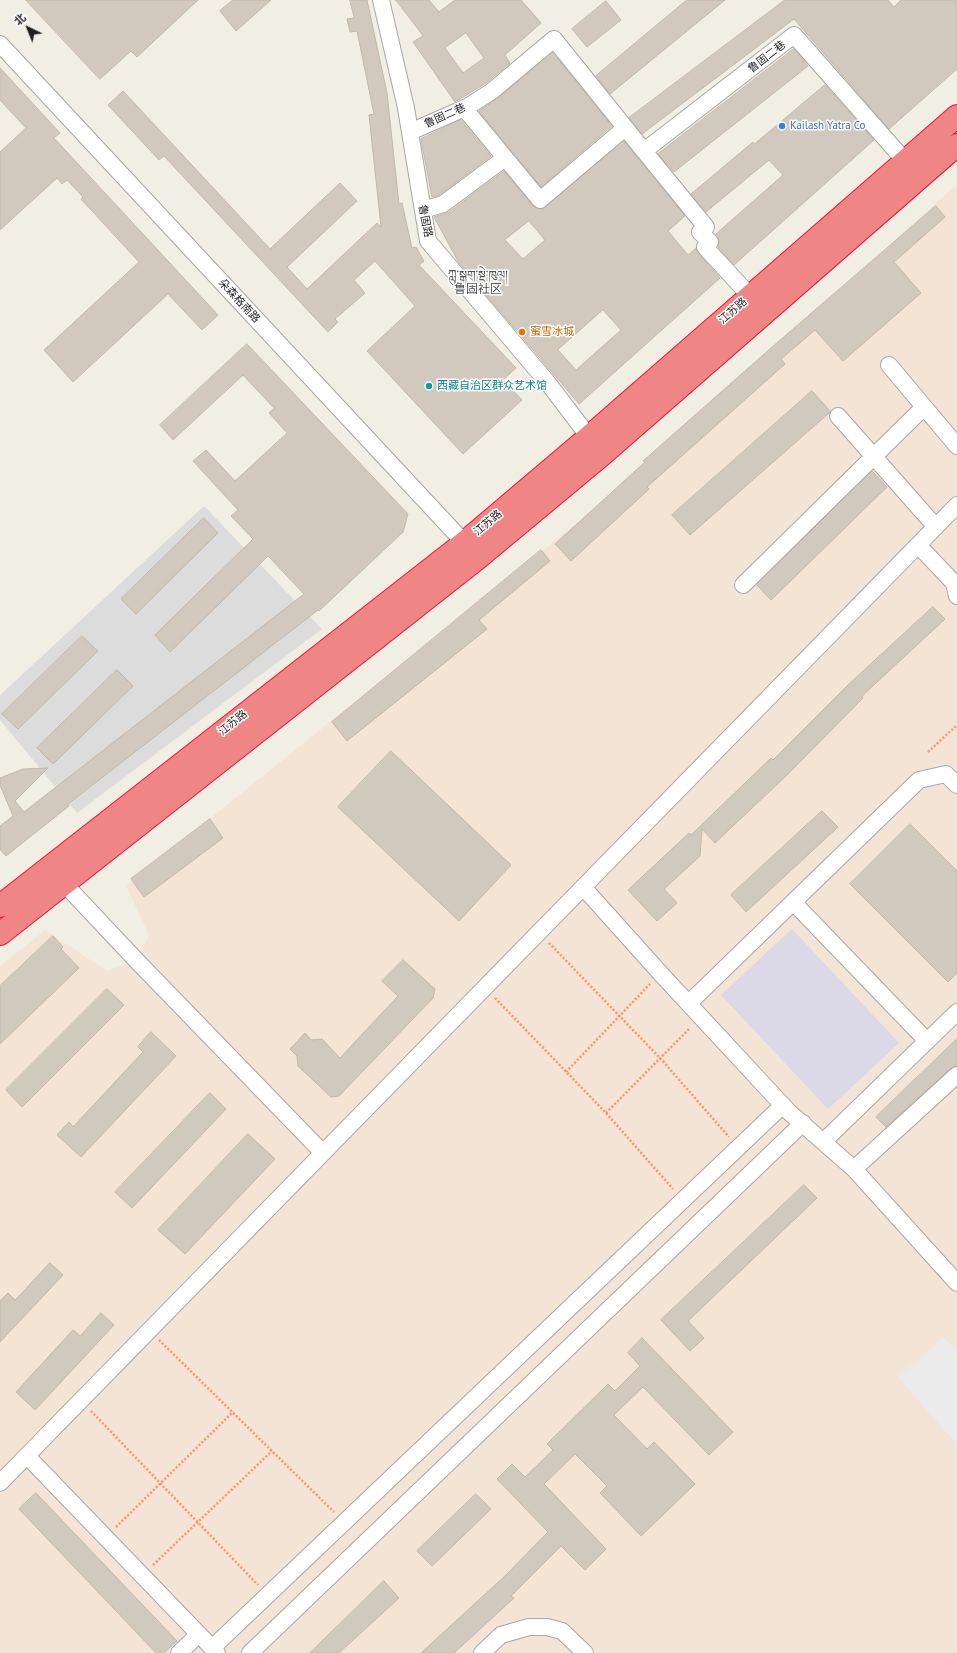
<!DOCTYPE html>
<meta charset="utf-8">
<style>
body{margin:0}
#map{position:relative;width:957px;height:1653px;overflow:hidden;background:#f1efe4;font-family:"PT Sans","Noto Sans SC",sans-serif}
canvas{display:block}
.north{position:absolute;left:8px;top:8px;width:40px;height:40px;-webkit-text-stroke:3px #fff;paint-order:stroke;rotate:317deg;font-size:11px;font-weight:700;line-height:16px;text-align:center;color:#1f1f1f}
.north::after{content:'';display:block;margin:auto;width:14px;height:18px;background:#1f1f1f;clip-path:polygon(50% 0,100% 100%,50% 72%,0 100%)}
</style>
<div id="map">
<canvas width="957" height="1653"></canvas>
<div class="north">北</div>
</div>
<script>
const ctx = document.querySelector('canvas').getContext('2d');
ctx.lineJoin = 'round';
function fillPath(path, color) { ctx.fillStyle = color; ctx.fill(path, 'evenodd'); }
function strokePath(path, color, width, dash) { ctx.strokeStyle = color; ctx.lineWidth = width; ctx.lineCap = dash ? 'butt' : 'round'; ctx.setLineDash(dash || []); ctx.stroke(path); }
function label(font, color, halo, rows, align = 'center') {
  ctx.font = font + ' "PT Sans","Noto Sans SC","Noto Serif Tibetan",sans-serif'; ctx.lineWidth = 3; ctx.setLineDash([]); ctx.textBaseline = 'middle'; ctx.strokeStyle = halo; ctx.fillStyle = color; for (const [text, x, y, turn = 0] of rows) {
    ctx.save(); ctx.translate(x, y); ctx.rotate((+turn || 0) * Math.PI / 180); ctx.textAlign = isNaN(turn) ? turn : align; if (halo) ctx.strokeText(text, 0, 0); ctx.fillText(text, 0, 0); ctx.restore();
  }
}
const residential = new Path2D(`
 M204,506l118,123 -245,184 -77,-93v-25z`);
const military = new Path2D(`
 M957,184v1469h-957v-687l45,-36 62,41 29,-11 13,-25 -23,-49 513,-413z`);
const parking = new Path2D(`
 M944,1337l13,15v93l-59,-68z`);
const plaza = new Path2D(`
 M792,929l107,114 -71,66 -107,-114z`);
const building = new Path2D(`
 M26,0h172l-61,57 -6,-6 -31,28z
 M233,0h38l-35,31 -16,-20z
 M350,0h17l20,93 12,111 3,-1 10,45 4,-1 8,14 -5,4 97,103 -13,12 19,20 -59,54 -96,-103 48,-45 -40,-45 -21,19 11,13 -30,26 3,3 -10,10 -164,-176 -5,4 -51,-55 15,-14 148,159v-2l69,-65 17,18 -70,66 20,22 70,-66 4,4 -12,-112 5,-1 -17,-83 -7,1 -3,-13 7,-1z
 M396,0h33l10,12 16,-12h66l20,23 -36,32 5,8 -24,20 -31,19 -42,-60 10,-6zM466,33l18,25 -21,15 -18,-25z
 M687,0h38l-115,94 -14,-18z
 M785,0h103l6,7 7,-7h56v69l-68,60 -95,-110 -152,115 -13,-16z
 M606,1l15,19 -34,27 -15,-18z
 M794,49l14,17 -134,106 -16,-18z
 M553,53l59,73 -71,61 -62,-76 19,-13z
 M0,68l60,65 -6,5 164,177 -16,15 -34,-36 -95,88 -29,-32 95,-88 -58,-63 2,-2 -16,-17 -5,4 -5,-6 -57,52v-78l26,-24 -26,-28z
 M825,85l49,55 -140,125 -16,-18 1,-7 -3,-6 67,-59 -14,-15 -63,52 -15,-18 62,-52 1,2z
 M461,120l30,36 -52,39 -7,2 -11,-58z
 M624,141l61,75 -17,15 20,24 8,-7 2,5 22,25 -141,126 -120,-141 -25,-46 15,-5 55,-41 29,35 9,3zM529,221l16,19 -22,19 -18,-19zM603,310l18,20 -45,40 -18,-20z
 M936,206l9,11 -51,45 27,31 -78,68 -28,-31 -34,29 4,5 -138,123 2,2 -78,72 -16,-17 90,-82 -2,-1 128,-113z
 M247,344l161,170 -5,18 -84,79 -1,-1 -250,194 1,2 -63,50 -6,-7v-23l13,-10 -13,-31v-7l23,-9 25,-1 -33,33 9,11 280,-218 -36,-38 -98,96 -15,-17 98,-96 -22,-23 7,-6 -45,-49 13,-11 29,31 52,-48 -18,-20 5,-5 -31,-33 -70,65 -13,-15z
 M812,391l18,20 -1,2 -139,122 -18,-20z
 M872,471l15,16 -116,113 -14,-15z
 M204,518l14,15 -82,81 -15,-15z
 M541,550l9,11 -71,59 8,9 -140,112 -15,-19z
 M933,607l12,12 -83,77 1,2 -76,77 -72,68 -13,-14 -2,27 -36,33 13,14 -20,18 -29,-31 61,-57 2,2 80,-77 2,2 76,-76z
 M82,636l16,15 -80,78 -16,-15z
 M117,670l16,16 -80,78 -16,-16z
 M391,751l120,114 -52,56 -121,-114z
 M822,811l16,16 -92,85 -15,-17z
 M210,819l13,19 -79,59 -13,-18z
 M910,824l47,47v102l-9,9 -98,-98z
 M53,936l10,11 -2,2 18,19 -79,76v-58z
 M403,960l32,29 -2,9 -94,98 -8,1 -33,-31 -1,-10 -7,-7 15,-16 6,7 11,-1 18,19 58,-62 -16,-15z
 M107,989l17,16 -102,102 -16,-17z
 M151,1032l25,24 -95,101 -24,-22 12,-13 4,5 70,-75 -5,-5z
 M957,1039v27l-6,2 -65,59 -10,-10z
 M210,1093l16,16 -94,99 -17,-16z
 M248,1134l27,25 -90,95 -27,-24z
 M804,1185l13,13 -129,123 16,17 -14,13 -29,-31z
 M50,1263l13,12 -63,67v-41l8,-8 7,7z
 M101,1313l13,12 -79,85 -19,-18 57,-62 7,6z
 M642,1338l91,94 -24,23 -66,-68 -29,28 33,34 7,-7 41,42 -54,52 -41,-43 7,-7 -32,-32 -31,30 62,65 -21,21 -24,-24 -50,50 3,2 -60,55h-33l85,-78 42,-43 -51,-53 15,-15 13,13 28,-27 -6,-6 61,-60 7,7 25,-25 -12,-13z
 M36,1493l141,148 -13,12h-8l-137,-144z
 M476,1494l15,15 -59,57 -15,-15z
 M384,1581l15,17 -60,55h-29z`);
const path = new Path2D(`
 M928,752l29,-27
 M549,943l111,115 69,79
 M495,998l111,115 67,76
 M566,1072l84,-88
 M606,1113l84,-85
 M159,1340l175,172
 M91,1411l167,174
 M116,1527l117,-115
 M153,1565l119,-114`);
const minor = new Path2D(`
 M381,0l25,108 22,133 120,142 41,54
 M0,44l472,507
 M464,108l76,92 85,-72
 M410,132l57,-25 25,-16 62,-52 90,112 150,-116 111,126
 M644,151l62,76 -6,5 10,10 -5,5 46,50
 M423,210l20,-6 62,-46
 M889,365l68,81
 M838,416l98,111
 M918,545l36,38 3,13
 M743,585l181,-178
 M57,876l79,84 187,193
 M583,887l78,87 128,138 65,57 103,114
 M793,902l134,139
 M689,1003l230,-223 27,-6 11,11
 M823,1142l134,-130
 M854,1169l103,-94
 M27,1456l190,197
 M0,1483l957,-978
 M212,1648l571,-543
 M179,1653l20,-19
 M250,1653l553,-530
 M482,1653l19,-18 28,-8h18l15,4 23,22`);
const highway = new Path2D(`
 M0,906l464,-363 125,-106 368,-321
 M0,934l478,-376 125,-104 354,-309`);
const markers = [
 [782,126,4,"#3f7fe0"],
 [522,332,4,"#e8710a"],
 [429,386,4,"#0f9aa8"]
];
const streetNames = [
 ["鲁固二巷",767,57,-38],
 ["鲁固二巷",445,116,-24],
 ["鲁固路",425,221,79],
 ["朵森格南路",239,301,47],
 ["江苏路",733,311,-41],
 ["江苏路",488,523,-40],
 ["江苏路",233,723,-38]
];
const shopNames = [
 ["Kailash Yatra Co",790,126]
];
const foodNames = [
 ["蜜雪冰城",530,332]
];
const cultureNames = [
 ["西藏自治区群众艺术馆",437,386]
];
const neighbourhoodNames = [
 ["ཀླུ་སྒུག་སྡེ་ཁུལ།",478,276],
 ["鲁固社区",478,290]
];
fillPath(residential, '#dddcdc');
fillPath(military, '#f4e4d6');
fillPath(parking, '#ebebeb');
fillPath(plaza, '#dbd8e7');
fillPath(building, '#d1c9bd');
strokePath(building, '#c4b8a5', 1);
strokePath(minor, '#a6a6a6', 18);
strokePath(highway, '#ec1436', 24);
strokePath(path, '#ff9367', 2.5, [2, 2]);
strokePath(minor, '#fff', 16);
strokePath(highway, '#ef8585', 22);
for (const [x, y, r, color] of markers) { const dot = new Path2D(); dot.arc(x, y, r, 0, 2 * Math.PI); ctx.fillStyle = color; ctx.fill(dot); strokePath(dot, '#fff', 1.5); }
label('11px', '#1f1f1f', '#fff', streetNames);
label('11px', '#366cbe', '#fff', shopNames, 'left');
label('11px', '#c56008', '#fff', foodNames, 'left');
label('11px', '#0d838f', '#fff', cultureNames, 'left');
label('12px', '#525252', '#fff', neighbourhoodNames);
</script>
